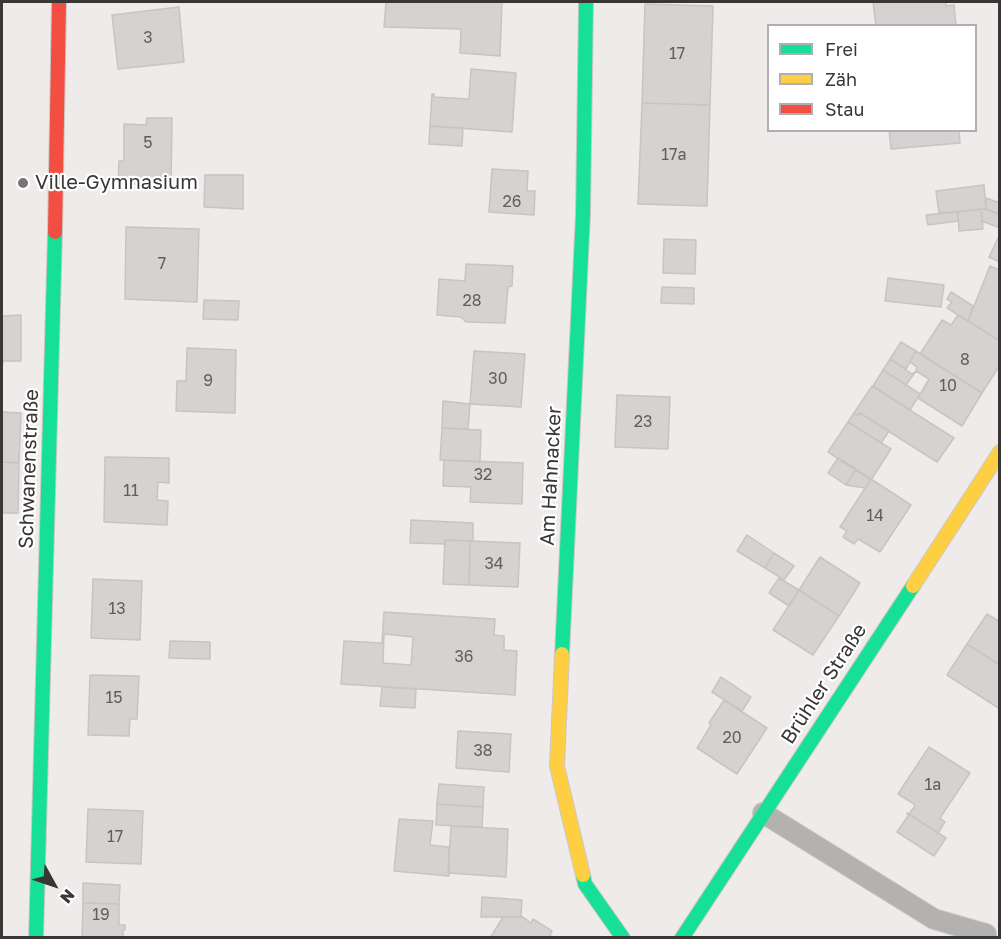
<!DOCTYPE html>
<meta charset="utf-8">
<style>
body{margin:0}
#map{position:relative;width:1001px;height:939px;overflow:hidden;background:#efebea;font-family:"Golos Text",sans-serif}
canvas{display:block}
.frame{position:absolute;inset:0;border:3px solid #393636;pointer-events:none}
.legend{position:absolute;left:767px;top:24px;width:210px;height:108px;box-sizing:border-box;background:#fff;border:2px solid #b0afaf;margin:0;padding:8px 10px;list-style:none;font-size:18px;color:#393636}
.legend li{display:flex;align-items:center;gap:12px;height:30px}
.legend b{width:30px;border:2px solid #b0afaf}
.north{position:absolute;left:24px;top:855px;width:60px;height:60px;-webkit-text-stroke:4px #fff;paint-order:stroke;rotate:130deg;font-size:16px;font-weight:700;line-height:24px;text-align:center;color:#393636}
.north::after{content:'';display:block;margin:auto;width:21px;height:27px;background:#393636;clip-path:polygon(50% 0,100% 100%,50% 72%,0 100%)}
</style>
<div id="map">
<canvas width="1001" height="939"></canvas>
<div class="frame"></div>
<ul class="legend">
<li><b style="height:8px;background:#16e098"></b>Frei</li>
<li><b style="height:8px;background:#ffcf43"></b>Zäh</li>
<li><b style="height:8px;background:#f24e42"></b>Stau</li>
</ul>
<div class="north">N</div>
</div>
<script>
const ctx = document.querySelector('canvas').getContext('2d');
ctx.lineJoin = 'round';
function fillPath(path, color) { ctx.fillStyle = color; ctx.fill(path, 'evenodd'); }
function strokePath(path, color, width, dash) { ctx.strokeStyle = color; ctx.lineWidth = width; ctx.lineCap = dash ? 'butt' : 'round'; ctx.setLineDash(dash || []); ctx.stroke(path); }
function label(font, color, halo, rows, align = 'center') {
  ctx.font = font + ' "Golos Text",sans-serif'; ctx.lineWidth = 4.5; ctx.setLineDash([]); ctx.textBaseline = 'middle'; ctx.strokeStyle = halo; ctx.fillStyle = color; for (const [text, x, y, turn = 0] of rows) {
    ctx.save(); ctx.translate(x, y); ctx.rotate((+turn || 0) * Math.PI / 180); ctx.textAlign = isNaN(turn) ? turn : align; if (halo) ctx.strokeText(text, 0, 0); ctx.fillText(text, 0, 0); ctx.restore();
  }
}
const building = new Path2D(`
 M386,2h116l-2,54 -40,-3 1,-24 -77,-2z
 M873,2h73v4l8,-1 2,21h-80z
 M645,4l68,2 -3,99 -68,-2z
 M179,7l5,55 -66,7 -6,-54z
 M471,69l45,4 -4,59 -82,-6 2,-32h2v3l35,2z
 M642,103l68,2 -3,101 -69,-2z
 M147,118h25l-1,70 -26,-1v-3h-27l1,-23h5v-37l22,1z
 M430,126l33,2 -1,18 -33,-2z
 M889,130h70l1,13 -69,6z
 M492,169l36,2 -1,20h8l-1,24 -45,-3z
 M205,175h38v34l-39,-2z
 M984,185l2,24 -47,4 -3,-22z
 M986,198l14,5 -2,11 -12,-5z
 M981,209h5l14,5v14l-18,-7z
 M981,209l2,20 -24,2 -1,-19z
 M958,212v9l-30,4 -2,-10z
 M126,227l73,2 -2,73 -72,-3z
 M1000,234v28l-11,-5z
 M664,239l32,1 -1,34 -32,-1z
 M466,264l47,2 -1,20 -4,1 -3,36 -39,-1 -5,-5 -24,-2 2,-36 26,2z
 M990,266l10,4v71l-32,-20z
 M888,278l56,7 -3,22 -56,-6z
 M662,287l32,1v16l-33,-1z
 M951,292l22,14 -5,15 -21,-13 5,-6 -5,-3z
 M204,300l35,1 -1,19 -35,-1z
 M21,315v46h-18l-1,7v-52z
 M958,315l42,26v24l-18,28 -62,-39 22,-34 9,5z
 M901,342l15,9 -10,18 -16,-10z
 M187,348l49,2 -1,63 -59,-2 1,-30h9z
 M474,351l51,3 -4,53 -51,-3z
 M916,351l66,42 -20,33 -44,-28 11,-19 -13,-8 1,-4 -7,-5z
 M890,359l22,15 4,-3 -10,14 -23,-15z
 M883,370l37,24 -10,16 -37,-24z
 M872,386l82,52 -17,24 -77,-49 -2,3 -4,-3z
 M617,395l53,2 -2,52 -53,-2z
 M443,401l27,3 -2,25 -26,-1z
 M2,412l19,1 -2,50 -17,-1z
 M854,413l4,3 2,-3 29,18 -8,12 -33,-21z
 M848,422l43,27 -20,31 -43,-28z
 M442,428l39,2 -1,32 -40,-2z
 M105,457l64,1v25l-11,-1 -1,18 11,1 -1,24 -63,-3z
 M838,458l18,11 -10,16 -18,-12z
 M444,460l79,3 -1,41 -52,-2 1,-15 -28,-1z
 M2,462l17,1 -1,50h-16z
 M856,469l15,10 -6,9 -19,-3z
 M871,479l40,26 -31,47 -22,-13 -4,5 -11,-7 4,-6 -7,-4z
 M411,520l62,3v18l-28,-1v4l-35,-1z
 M747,535l27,18 -9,15 -28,-17z
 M445,540l25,1 -1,44 -26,-1z
 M470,541l50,2 -2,44 -49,-2z
 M774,553l20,13 -10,14 -19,-12z
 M820,557l40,26 -21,33 -40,-26z
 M779,578l20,12 -10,16 -20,-13z
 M93,579l49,2 -2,59 -49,-2z
 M799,590l40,26 -26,39 -40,-25z
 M384,612l111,7 -1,16 10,1v14l13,1 -2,44 -174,-11 3,-43 38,2zM384,634l29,3 -2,28 -28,-2z
 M987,614l13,8v43l-33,-21z
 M170,641l40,1v17l-41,-1z
 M967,644l33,21v44l-53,-34z
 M90,675l49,1 -2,43h-7l-1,17 -41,-1z
 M721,677l30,20 -9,14 -30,-19z
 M382,687l34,2 -1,19 -35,-2z
 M724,700l43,28 -30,46 -40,-26 14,-23 -2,-2z
 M458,731l53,3 -2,38 -53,-4z
 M929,747l41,26 -30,45 5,4 -7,11 -29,-19 6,-8 -1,-2 -16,-10z
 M439,784l45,3 -1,20 -46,-3z
 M437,804l46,3 -1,20 -46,-2z
 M88,809l55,2 -2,53 -55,-2z
 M907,813l39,25 -12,18 -37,-24 11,-16z
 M399,819l34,2 -3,24 19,2v29l-55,-5z
 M451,826l57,3 -2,48 -58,-4z
 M83,883l37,2 -1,19 -36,-1z
 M482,897l40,3 -1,17h-40z
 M83,903l36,1v21h6v5h-2v8h-41z
 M503,917h20l8,6 2,-4 19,12 -2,4 3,3h-63z`);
const lane = new Path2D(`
 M763,813l171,106 52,15v4`);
const fast = new Path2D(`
 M562,654l21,-440 3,-212
 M583,875l2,9 38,54
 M36,938l19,-706
 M682,938l231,-352`);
const slow = new Path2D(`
 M913,586l87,-134
 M562,654l-5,112 26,109`);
const jam = new Path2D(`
 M55,232l4,-230`);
const markers = [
 [23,183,6,"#797575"]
];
const numberNames = [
 ["3",148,38],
 ["17",677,54],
 ["5",148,143],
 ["17a",674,155],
 ["26",512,202],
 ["7",162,264],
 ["28",472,301],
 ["8",965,360],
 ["30",498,379],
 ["9",208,381],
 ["10",948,386],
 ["23",643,422],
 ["32",483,475],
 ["11",131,491],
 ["14",875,516],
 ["34",494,564],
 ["13",117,609],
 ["36",464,657],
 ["15",114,698],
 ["20",732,738],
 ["38",483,751],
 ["1a",933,785],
 ["17",115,837],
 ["19",101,915]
];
const poiNames = [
 ["Ville-Gymnasium",35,183]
];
const streetNames = [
 ["Schwanenstraße",29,469,-88],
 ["Am Hahnacker",551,476,-87],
 ["Brühler Straße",824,684,-57]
];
fillPath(building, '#d5d2d1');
strokePath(building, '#c7c4c3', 1.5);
strokePath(lane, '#cac8c7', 22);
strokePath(fast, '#cac8c7', 16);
strokePath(slow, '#cac8c7', 16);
strokePath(jam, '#cac8c7', 16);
strokePath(lane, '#b4b2b1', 20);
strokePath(fast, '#16e098', 14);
strokePath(slow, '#ffcf43', 14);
strokePath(jam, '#f24e42', 14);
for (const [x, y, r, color] of markers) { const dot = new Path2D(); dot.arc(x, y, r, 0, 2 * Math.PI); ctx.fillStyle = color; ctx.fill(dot); strokePath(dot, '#fff', 2); }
label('16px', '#615e5e', null, numberNames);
label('20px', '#393636', '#fff', poiNames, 'left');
label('20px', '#393636', '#fff', streetNames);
</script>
